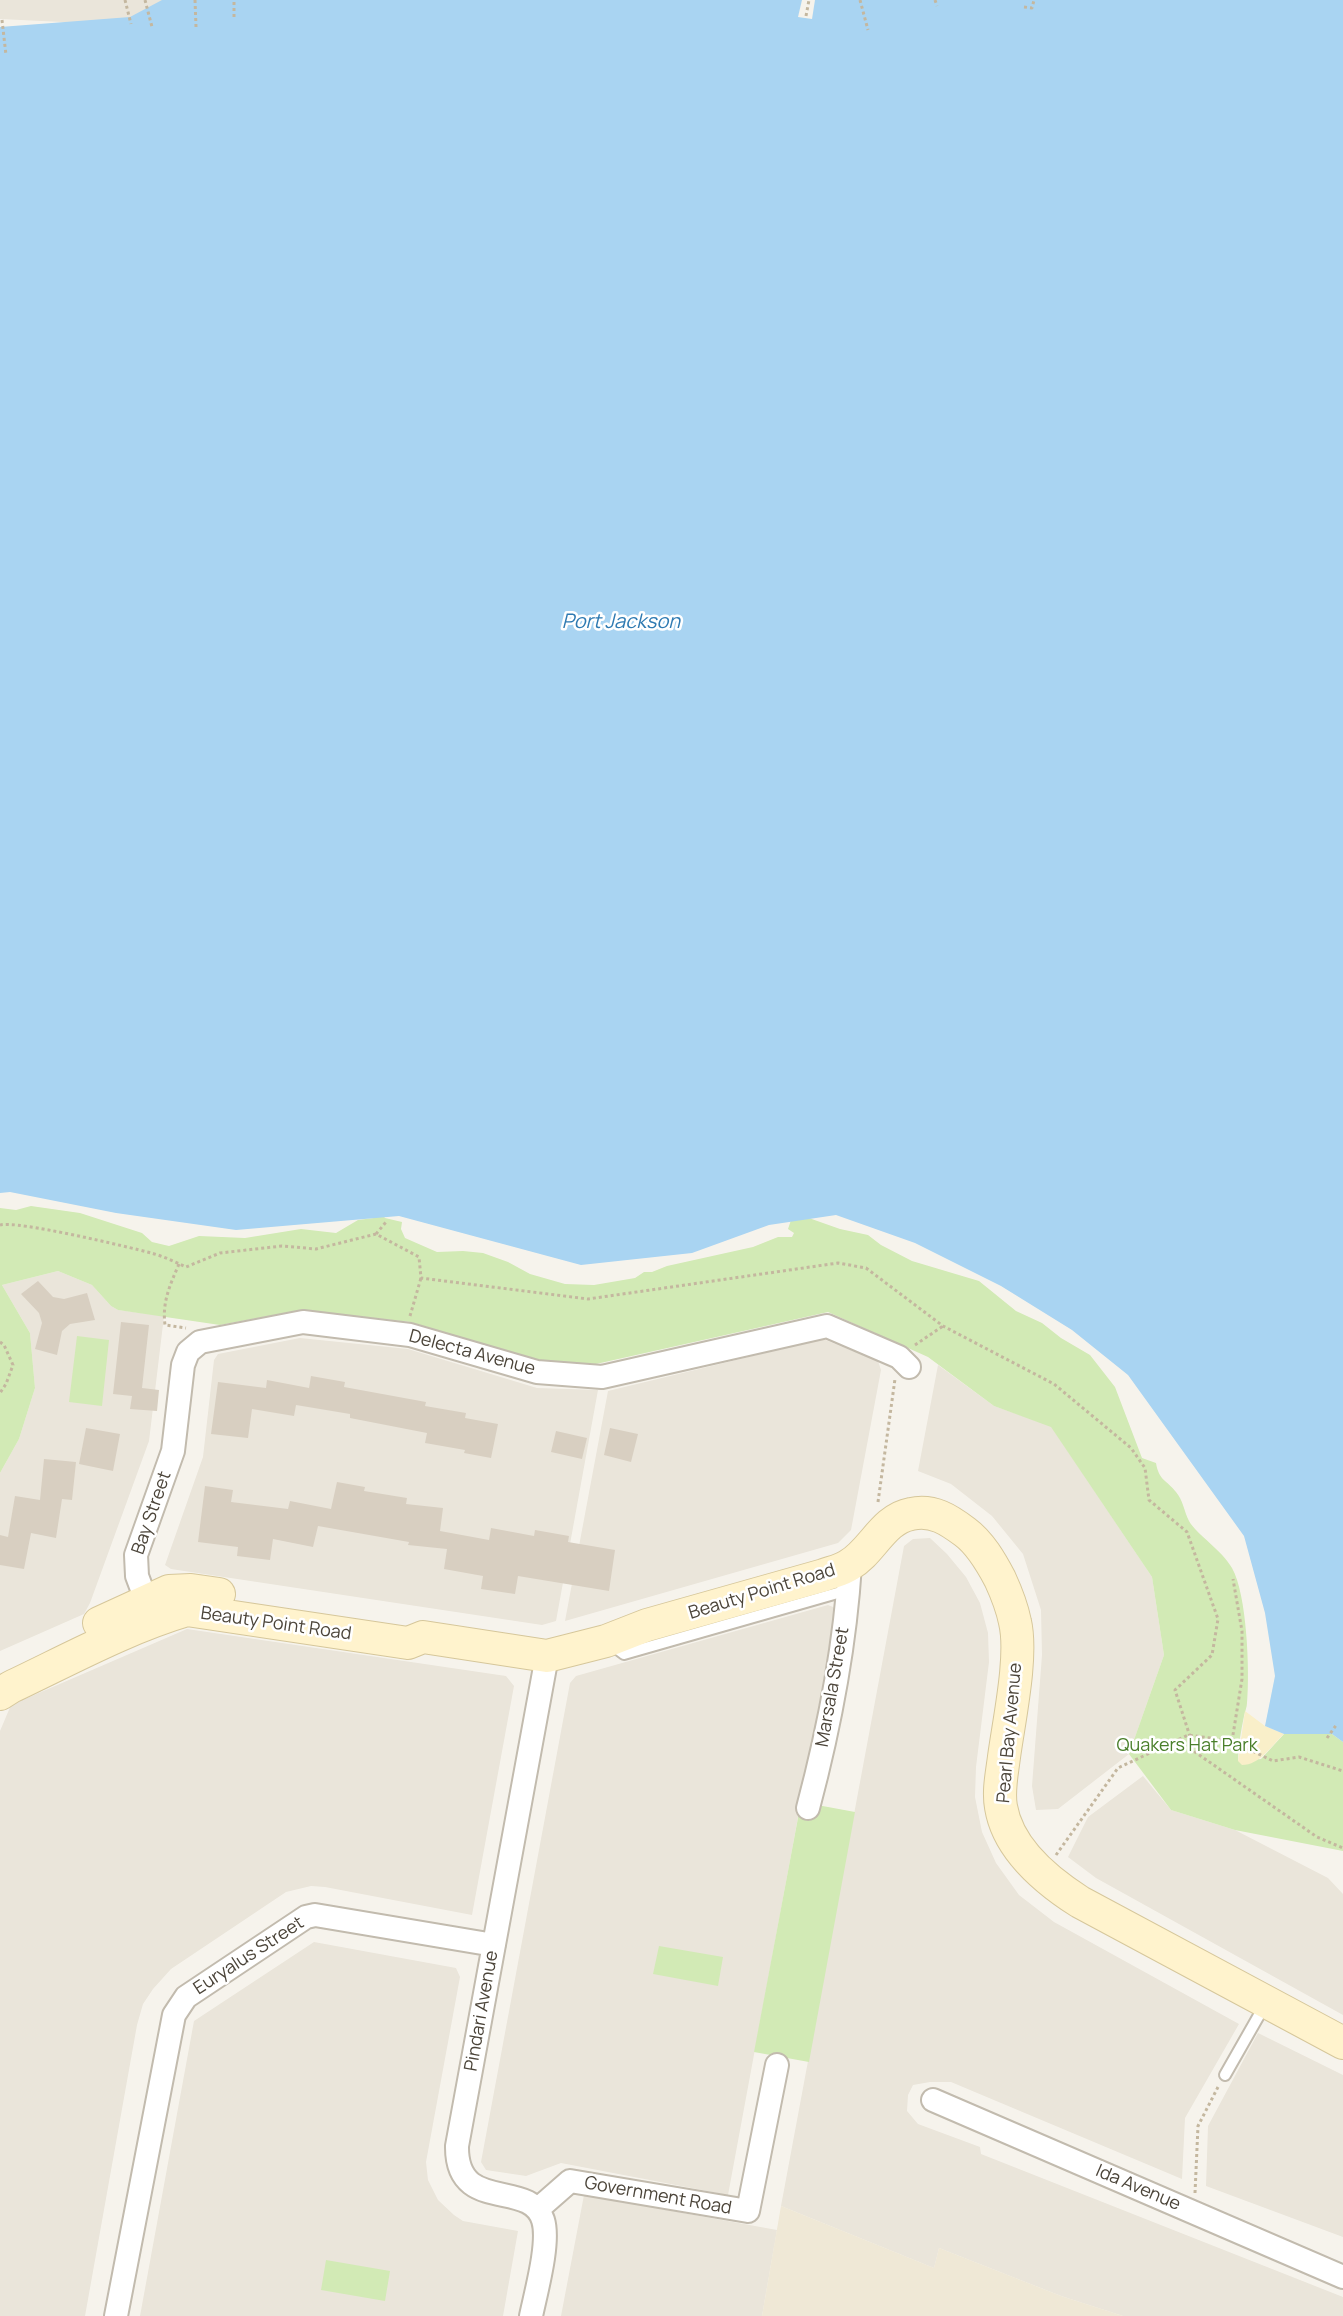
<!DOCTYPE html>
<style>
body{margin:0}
canvas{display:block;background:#f6f3ec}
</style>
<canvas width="1343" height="2316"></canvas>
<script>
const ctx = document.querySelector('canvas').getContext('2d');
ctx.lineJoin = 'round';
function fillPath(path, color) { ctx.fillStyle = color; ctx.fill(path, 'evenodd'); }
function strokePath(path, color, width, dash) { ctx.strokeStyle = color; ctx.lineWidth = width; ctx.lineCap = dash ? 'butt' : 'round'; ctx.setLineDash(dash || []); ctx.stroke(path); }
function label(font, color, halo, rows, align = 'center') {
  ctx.font = font + ' Manrope,sans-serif'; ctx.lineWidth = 5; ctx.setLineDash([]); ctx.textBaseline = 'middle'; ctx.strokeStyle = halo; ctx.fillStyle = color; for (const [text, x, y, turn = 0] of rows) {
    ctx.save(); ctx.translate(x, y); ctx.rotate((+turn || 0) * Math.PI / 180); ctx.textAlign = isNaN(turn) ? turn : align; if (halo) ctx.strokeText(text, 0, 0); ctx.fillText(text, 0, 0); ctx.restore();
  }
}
const residential = new Path2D(`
 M0,0h165l-40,25 -125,-6z
 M58,1271l34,14 19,21 7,4 46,6 -15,125 -59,162 -6,11 -84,37v-178l19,-34 16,-51 -5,-55 -28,-48z
 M300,1338l108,11 129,39 61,2 -42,231 -14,4 -371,-56 -6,-4 38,-108 11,-97 4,-6z
 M823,1339l55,22 3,9 -30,160 -13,13 -273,78 43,-230z
 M938,1365l56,41 57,20 101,151 12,78 -35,99 -71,55 -22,1 -4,-24 10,-131 -1,-45 -18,-56 -31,-38 -41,-32 -33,-13z
 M930,1538l17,16 19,23 14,26 8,30 1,29 -13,105 -1,30 7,35 14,31 23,32 35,27 185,102 -54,94 -3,61 -231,-97h-21l-17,3 -5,10 -1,16 11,13 62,23 1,7 362,143v19h-220l-62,-20 -122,-48 -5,20 -153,-62 123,-660 9,-7z
 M828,1605l5,2 3,5 -108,583 -167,-32 -35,13 -40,-6 -5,-8 89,-479 6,-7z
 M187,1629l319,47 8,10 -42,229 -147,-28 -14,-1 -25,6 -115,77 -18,20 -10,15 -6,21 -52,291h-85v-585l11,-26z
 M1143,1776l28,34 64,20 93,48 15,16v121l-247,-137 -28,-21 20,-40z
 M314,1942l142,26 4,9 -34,185 2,18 10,20 16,15 9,6 55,10 -15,85h-363l54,-295z
 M1258,2033l85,42v162l-137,-51 2,-60z
 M584,2195l193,35 -15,86h-201z`);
const education = new Path2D(`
 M781,2206l153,62 5,-20 122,48 62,20h-361z`);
const green = new Path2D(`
 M31,1206l49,7 62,20 10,9 17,4 30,-10 46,2 56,-9 35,4 22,-13 16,-2 8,-4 3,4 17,4 -1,7 4,9 32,14 26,-1 20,2 25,9 22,12 35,10 29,1 41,-7 9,-6h8l15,-6 86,-19 25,-10h14l2,-4 -6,-4 3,-9 15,-3 34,12 28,6 13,10 31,16 67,20 37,30 26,12 19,15 29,17 25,32 27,71 14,5c3,18 11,17 20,29 7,8 8,19 13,29 8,14 33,29 43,47 15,26 18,104 15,135 0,4 -2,8 -3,13 -3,15 -6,30 -6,45l23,-2 23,-25h48l11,8v109l-108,-21 -64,-20 -42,-56 35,-99 -12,-78 -101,-150 -57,-21 -66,-49 -100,-45 -232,52 -55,-3 -131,-39 -109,-12 -81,15 -102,-15 -7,-4 -19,-21 -34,-14 -56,14 28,48 5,55 -16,51 -19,34v-265l16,2z
 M77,1336l32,4 -7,66 -33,-4z
 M801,1802l54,10 -46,250 -55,-10z
 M659,1946l64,11 -5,29 -65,-12z
 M326,2260l64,11 -5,30 -64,-11z`);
const sand = new Path2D(`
 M1245,1711l20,15 19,8c-13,12 -24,31 -42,31l-4,-4z`);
const water = new Path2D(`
 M162,0h1181v1742l-11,-8h-48l-19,-8 10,-50 -10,-63 -21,-77 -116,-161 -56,-45 -71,-44 -86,-43 -79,-28 -67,10 -77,28 -111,12 -182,-49 -163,14 -120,-17 -106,-21 -10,1v-1166l130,-10z`);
const pier = new Path2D(`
 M802,0h13l-3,19 -14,-2z`);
const building = new Path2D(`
 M38,1281l15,16 11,2 23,-6 8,27 -25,4 -8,7 -5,24 -22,-6 7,-26 -3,-10 -18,-19z
 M121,1322l28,3 -7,63 17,2 -2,21 -27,-2 2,-13 -19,-2z
 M311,1376l34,6 -1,5 82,15 -1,4 41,7 -1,5 33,6 -7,34 -27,-5 1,-3 -40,-7 2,-10 -77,-15v-4l-54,-9 -2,11 -42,-7 -4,29 -37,-4 7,-52 48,6 1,-8 42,8z
 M86,1428l34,6 -7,37 -34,-7z
 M610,1428l28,6 -7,28 -27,-7z
 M556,1431l31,7 -5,21 -31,-7z
 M44,1459l32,3 -4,38 -10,-1 -6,39 -25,-5 -7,36 -24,-4v-30l8,2 7,-41 25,4z
 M337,1482l28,5 -1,4 43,7 -1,6 37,4 -3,23 49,9 2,-12 43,8 1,-6 34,6 -1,6 47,8 -6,41 -91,-15 -3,18 -34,-5 2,-13 -39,-7 3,-20 -39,-4 1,-3 -91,-16 -5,21 -40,-8 -3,21 -33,-4 1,-9 -40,-5 7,-56 28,4 -2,12 57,7 2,-8 41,8z`);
const path = new Path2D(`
 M125,0l6,24
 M145,0l7,27
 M195,0l1,27
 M860,0l8,30
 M935,0l2,6
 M1024,7l8,1 2,-8
 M806,16l3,-16
 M234,17v-17
 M2,20l4,35
 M0,1225c16,-5 129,22 151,28 12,3 24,9 35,14l34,-14 62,-7 34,3 60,-15 43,23 2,21 167,21 250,-36 28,5 77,58 111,58 77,64 14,20 4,32 38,32 31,87 -6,36 -37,35 20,62 122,85 26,11
 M376,1234l10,-12
 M179,1264c-9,21 -17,38 -14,61l21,3
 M410,1316l11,-38
 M0,1342l4,3 9,20 -7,19 -6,9
 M915,1345l28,-19
 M878,1502l17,-123
 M1327,1738l10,-14
 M1232,1741l10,-62v-48l-9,-52
 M1056,1855l62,-87 70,-33 44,6 41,20 26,-4 44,14
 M1195,2193l3,-67 20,-39`);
const lane = new Path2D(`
 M612,1645l12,9 224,-64
 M1225,2075l41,-72`);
const street = new Path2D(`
 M146,1600l-9,-24 -1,-21 37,-104 10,-86 5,-13 12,-10 103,-20 107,13 127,37 65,5 225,-51 72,31 10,10
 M808,1808c21,-79 37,-161 42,-243
 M933,2100l410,177
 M538,2209l32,-28 178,30 29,-146
 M116,2316l58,-301 12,-18 120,-80 9,-2 179,30
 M531,2316c5,-24 19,-74 12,-96 -13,-42 -87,-5 -86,-74l90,-490`);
const secondary = new Path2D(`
 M99,1623l70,-32 22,-1 28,4
 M0,1694l11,-7c57,-27 115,-59 176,-77l221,33 15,-6 124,19 59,-15 41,-16 177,-50c8,-3 18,-5 25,-10 23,-13 34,-46 62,-51 22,-5 38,6 54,18 15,11 26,30 35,47 6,13 12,28 15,43 8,34 -6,98 -11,135 -2,16 -6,34 -3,50 7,42 46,74 79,95l263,141`);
const streetNames = [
 ["Delecta Avenue",472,1353,15],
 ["Bay Street",152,1513,-71],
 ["Beauty Point Road",762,1592,-17],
 ["Beauty Point Road",276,1624,8],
 ["Marsala Street",833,1687,-80],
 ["Pearl Bay Avenue",1010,1733,-85],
 ["Euryalus Street",249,1956,-33],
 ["Pindari Avenue",482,2011,-80],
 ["Ida Avenue",1138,2188,23],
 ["Government Road",658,2196,10]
];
const parkNames = [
 ["Quakers Hat Park",1187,1746]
];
const waterNames = [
 ["Port Jackson",621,622]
];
fillPath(residential, '#eae5da');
fillPath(education, '#efe8d6');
fillPath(green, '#d2eab5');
fillPath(sand, '#f9efc9');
fillPath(water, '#a9d4f2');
fillPath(pier, '#f6f3ec');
fillPath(building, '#d8cfc1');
strokePath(lane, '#c2bbae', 14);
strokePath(street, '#c2bbae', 26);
strokePath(secondary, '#d6c79b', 34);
strokePath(path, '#c4b79f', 3, [3, 3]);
strokePath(lane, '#fff', 10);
strokePath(street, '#fff', 22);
strokePath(secondary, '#fff3cd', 32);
label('18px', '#4b4439', '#fff', streetNames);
label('18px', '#4a7f2a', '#fff', parkNames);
label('italic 20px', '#2e7ab2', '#fff', waterNames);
</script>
